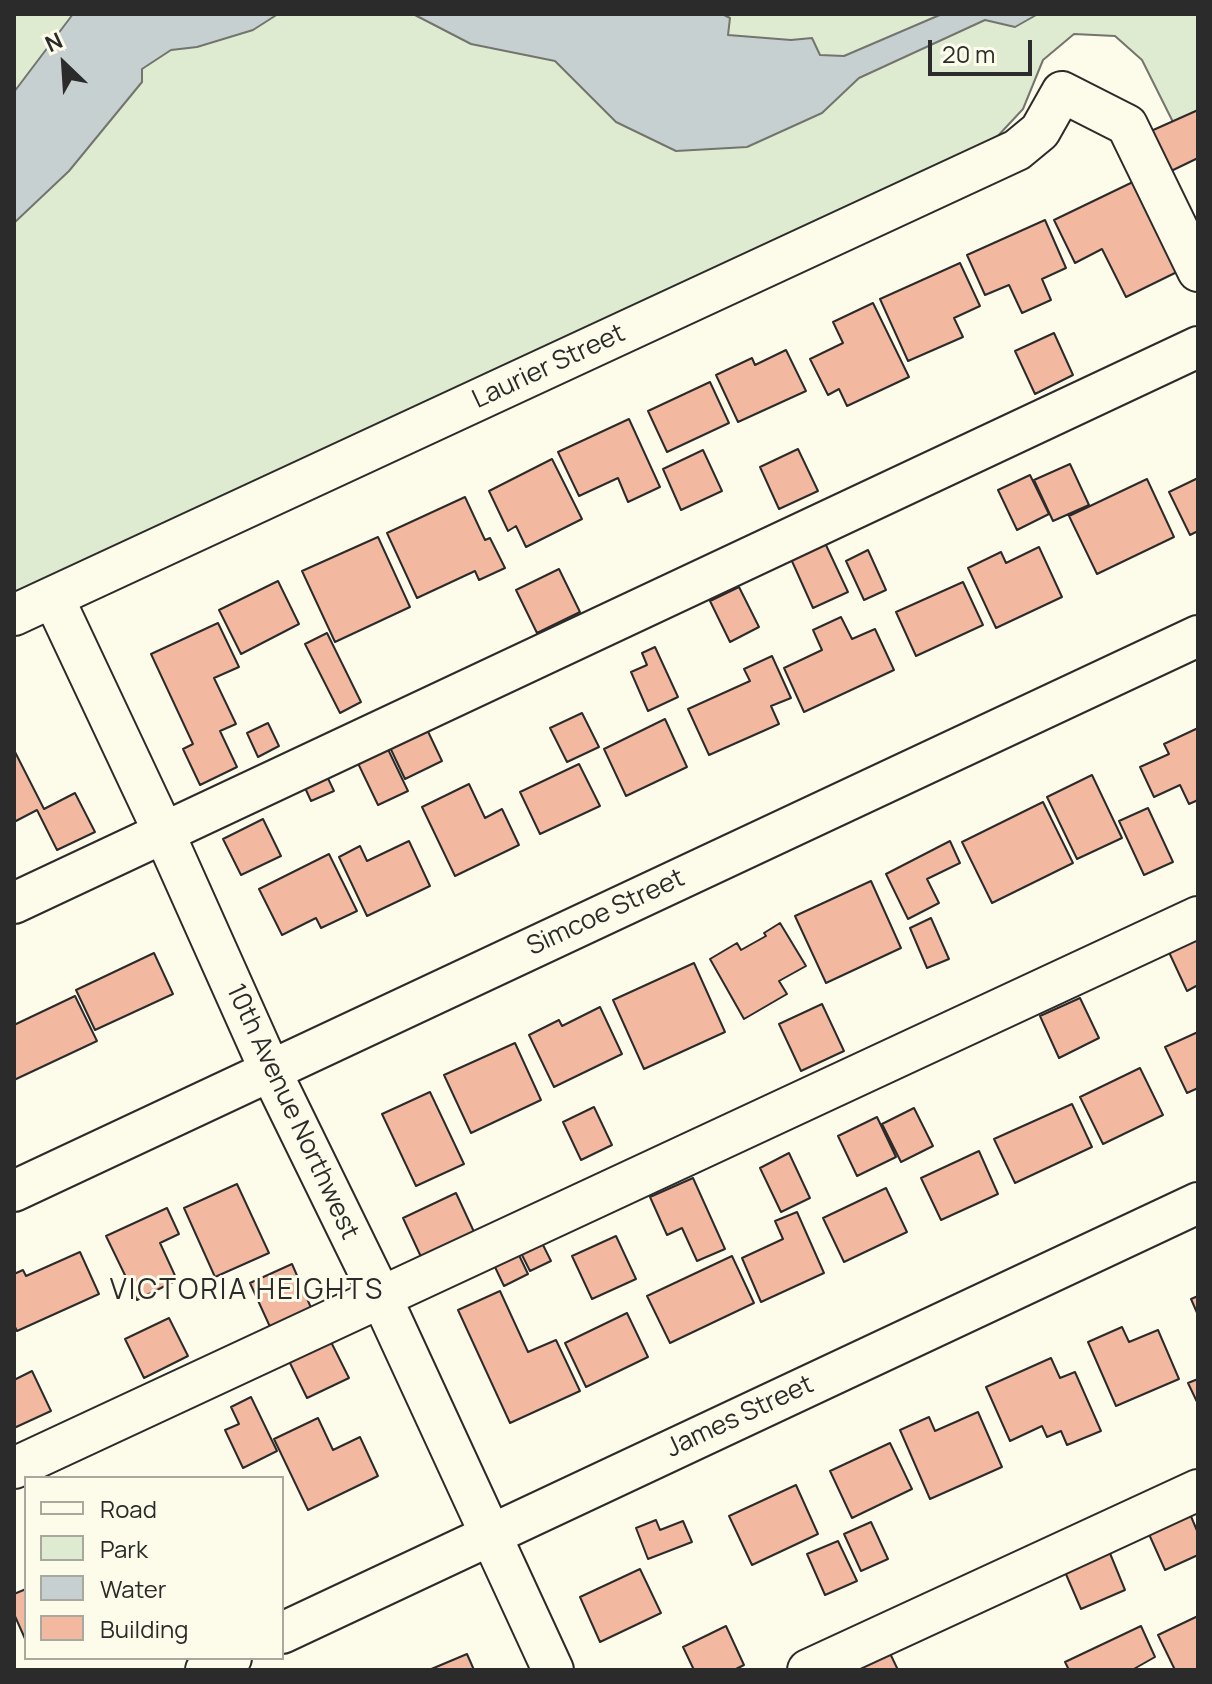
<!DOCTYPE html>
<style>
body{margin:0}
#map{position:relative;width:1212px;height:1684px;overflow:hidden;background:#fdfbea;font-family:Manrope,sans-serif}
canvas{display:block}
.frame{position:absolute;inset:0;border:16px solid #2b2b2b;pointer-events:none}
.legend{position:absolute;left:24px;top:1476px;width:260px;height:184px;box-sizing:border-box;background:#fdfbea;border:2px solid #a9a89e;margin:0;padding:10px 14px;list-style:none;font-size:24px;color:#2b2b2b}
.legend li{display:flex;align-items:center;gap:16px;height:40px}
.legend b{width:40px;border:2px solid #a9a89e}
.north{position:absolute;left:24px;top:24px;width:80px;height:80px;-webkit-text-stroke:6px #fdfbea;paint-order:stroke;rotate:335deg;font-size:22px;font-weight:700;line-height:32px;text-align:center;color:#2b2b2b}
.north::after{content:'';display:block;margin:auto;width:28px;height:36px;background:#2b2b2b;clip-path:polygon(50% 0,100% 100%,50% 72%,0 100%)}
.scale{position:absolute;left:928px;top:40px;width:104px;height:36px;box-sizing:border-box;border:4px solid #2b2b2b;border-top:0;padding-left:10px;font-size:24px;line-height:28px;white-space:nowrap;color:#2b2b2b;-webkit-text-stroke:6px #fdfbea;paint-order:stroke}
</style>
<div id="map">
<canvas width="1212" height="1684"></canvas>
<div class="frame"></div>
<ul class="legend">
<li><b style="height:10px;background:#fdfbea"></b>Road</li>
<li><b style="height:22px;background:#deebd1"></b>Park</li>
<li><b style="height:22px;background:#c7d0d0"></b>Water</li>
<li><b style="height:22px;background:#f2b8a0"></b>Building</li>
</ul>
<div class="north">N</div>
<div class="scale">20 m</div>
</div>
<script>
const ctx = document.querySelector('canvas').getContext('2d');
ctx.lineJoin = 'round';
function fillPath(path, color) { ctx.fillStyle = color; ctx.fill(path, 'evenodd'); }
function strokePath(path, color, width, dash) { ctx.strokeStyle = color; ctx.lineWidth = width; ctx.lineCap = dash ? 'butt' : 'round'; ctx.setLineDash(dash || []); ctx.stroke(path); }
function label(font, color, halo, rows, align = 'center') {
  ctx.font = font + ' Manrope,sans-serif'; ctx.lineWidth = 6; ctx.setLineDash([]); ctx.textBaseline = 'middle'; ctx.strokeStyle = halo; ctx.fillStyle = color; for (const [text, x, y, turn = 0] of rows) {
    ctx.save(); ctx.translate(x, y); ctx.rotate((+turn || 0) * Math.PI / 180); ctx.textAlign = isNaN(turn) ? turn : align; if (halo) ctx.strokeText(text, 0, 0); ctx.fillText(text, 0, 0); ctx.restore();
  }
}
const green = new Path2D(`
 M14,14h1184v116l-17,8 -39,-78 -27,-24 -41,-2 -31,26 -20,49 -28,30 -981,459z`);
const water = new Path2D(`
 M73,14h205l-25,16 -56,17 -26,3 -29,19v13l-73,89 -55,52v-131z
 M413,14h309l8,4 -2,17 63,5 21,-2 8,17 24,1 98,-42h96l-23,13 -30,-7 -126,58 -37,35 -75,34 -71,4 -60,-29 -61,-61 -84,-17z`);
const building = new Path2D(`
 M1198,110v48l-29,14 -18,-41z
 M1137,180l44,90 -55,27 -24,-48 -27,14 -21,-43z
 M1045,220l21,48 -24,11 9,21 -29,13 -13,-28 -24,10 -18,-40z
 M960,263l20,43 -26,12 9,19 -55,24 -28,-62z
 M873,303l36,74 -62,29 -8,-17 -11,6 -18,-36 33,-16 -10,-21z
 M1054,333l19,42 -38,19 -20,-43z
 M786,350l20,41 -68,31 -22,-47 36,-17 3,7z
 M710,382l19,41 -62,29 -19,-41z
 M629,419l31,68 -32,15 -10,-24 -39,18 -21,-44z
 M798,449l20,42 -39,18 -19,-42z
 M703,450l19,41 -41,19 -18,-41z
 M552,459l30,60 -56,28 -10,-21 -8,5 -19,-40z
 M1070,464l19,41 -36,16 -19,-41z
 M1030,475l19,39 -32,16 -19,-40z
 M1198,478v53l-8,4 -21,-43z
 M1147,479l27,58 -77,37 -28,-58z
 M465,497l20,43 5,-2 15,30 -26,12 -4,-9 -58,27 -30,-65z
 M378,537l32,70 -75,35 -33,-71z
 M825,543l23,49 -35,16 -22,-49z
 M1039,547l23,50 -66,31 -28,-60 33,-16 5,11z
 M868,550l18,40 -22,10 -18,-39z
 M559,569l21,43 -43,21 -21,-43z
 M278,581l21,43 -58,30 -22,-44z
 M963,582l20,43 -67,31 -20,-44z
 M739,587l20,40 -29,15 -20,-41z
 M841,617l11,22 23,-10 19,41 -90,42 -20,-44 38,-18 -9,-20z
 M218,623l21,44 -25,11 22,46 -16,7 17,36 -37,18 -17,-36 10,-5 -42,-90z
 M327,633l34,69 -21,11 -35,-69z
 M655,647l23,50 -30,14 -17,-39 16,-7 -5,-12z
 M772,656l19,42 -20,8 8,18 -70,31 -21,-46 62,-28 -6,-12z
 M582,713l17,34 -32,15 -17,-34z
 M665,719l22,48 -61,29 -22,-47z
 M423,721l19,40 -37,18 -19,-40z
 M268,723l11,23 -21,11 -11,-24z
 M1198,728v72l-9,4 -9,-19 -26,12 -14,-30 29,-13 -5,-10z
 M384,741l24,50 -30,14 -24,-50z
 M14,750l30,59 31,-16 20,39 -38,18 -20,-40 -23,12z
 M579,764l21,42 -60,28 -20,-42z
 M323,768l11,23 -23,10 -10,-22z
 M1092,775l30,63 -45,21 -30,-62z
 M469,784l16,34 17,-9 17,36 -64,31 -33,-69z
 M1043,802l30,61 -81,40 -30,-61z
 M1148,808l25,54 -29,13 -25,-54z
 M263,819l18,37 -40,19 -18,-36z
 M409,841l21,45 -63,30 -28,-59 21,-11 7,15z
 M950,841l10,22 -33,16 12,24 -31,16 -22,-45z
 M329,854l28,57 -36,17 -5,-10 -34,17 -23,-46z
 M871,881l30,67 -75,35 -31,-67z
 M931,918l18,41 -22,9 -17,-40z
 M780,923l26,43 -27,15 8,13 -43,25 -34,-60 27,-16 4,7 25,-14 -2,-3z
 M1198,933v52l-11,6 -20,-43z
 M154,953l19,41 -78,36 -19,-40z
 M694,963l31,69 -81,37 -31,-69z
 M75,996l22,45 -83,39v-55z
 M1080,998l19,40 -40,20 -19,-42z
 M822,1004l22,47 -43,20 -22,-47z
 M600,1007l22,47 -68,33 -25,-52 30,-15 3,6z
 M1198,1032v56l-11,5 -22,-46z
 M515,1043l26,57 -70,33 -27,-58z
 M1140,1068l23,47 -60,29 -23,-47z
 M430,1092l34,72 -48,22 -34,-72z
 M1072,1104l20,43 -77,36 -21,-44z
 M594,1107l18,38 -31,15 -18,-38z
 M914,1108l19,38 -32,16 -19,-38z
 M877,1117l19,40 -39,19 -19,-40z
 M979,1151l19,43 -57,26 -20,-42z
 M789,1153l21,45 -29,14 -21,-44z
 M693,1178l32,71 -28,12 -15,-33 -15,7 -17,-38z
 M237,1184l32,69 -54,24 -31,-69z
 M886,1188l21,44 -63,30 -21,-44z
 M456,1193l19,41 -53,25 -19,-41z
 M167,1208l12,26 -19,9 17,37 -40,20 -31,-64z
 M797,1212l27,61 -63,29 -19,-44 41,-19 -8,-18z
 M616,1236l20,43 -44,20 -20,-43z
 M541,1241l10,20 -21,10 -10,-20z
 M80,1252l19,42 -82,37 -3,-6v-51l9,-4 3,6z
 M518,1253l10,21 -24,12 -10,-21z
 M732,1256l22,47 -84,40 -23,-47z
 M292,1264l20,46 -41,19 -21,-46z
 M500,1291l28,61 28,-12 24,51 -70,32 -52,-113z
 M1198,1296v19l-7,-16z
 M627,1313l21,44 -62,30 -21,-44z
 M169,1318l19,38 -44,22 -19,-39z
 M1122,1327l7,15 29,-12 21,49 -63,27 -28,-64z
 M330,1340l19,38 -42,20 -19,-39z
 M1051,1358l9,20 15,-6 26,59 -34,14 -6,-14 -14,6 -5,-11 -32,15 -24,-54z
 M32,1371l19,40 -37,17v-48z
 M1198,1379v25l-10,-21z
 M251,1397l26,54 -34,17 -18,-38 14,-6 -8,-17z
 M978,1412l24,55 -72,32 -30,-69 29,-13 6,14z
 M318,1418l15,32 27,-13 18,39 -70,34 -34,-71z
 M890,1443l22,46 -60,29 -22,-47z
 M796,1485l22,49 -66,31 -23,-49z
 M1190,1514l8,19v22l-33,15 -17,-38z
 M656,1520l4,10 23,-9 9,21 -44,17 -12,-31z
 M871,1522l17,37 -27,12 -17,-37z
 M838,1541l19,40 -32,14 -18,-41z
 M1107,1546l18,44 -44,19 -19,-44z
 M640,1569l21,44 -61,29 -20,-45z
 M26,1589v52l-12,-27v-20z
 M1198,1616v54h-23l-17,-35z
 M726,1626l18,39 -10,5h-40l-11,-23z
 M1141,1626l14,31 -23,13h-63l-4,-8z
 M886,1645l12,25h-49z
 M467,1654l7,16h-45z`);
const minor = new Path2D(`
 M53,597l111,236 106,237 111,227 172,373
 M14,615l1003,-465 23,-19 22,-39 65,33 71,146
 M14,903l1184,-556
 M14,1191l1184,-555
 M14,1468l1184,-551
 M282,1633l916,-430
 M206,1670l25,-12
 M808,1670l390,-180`);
const streetNames = [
 ["Laurier Street",549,367,-25],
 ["Simcoe Street",606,913,-25],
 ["10th Avenue Northwest",292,1112,65],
 ["James Street",740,1417,-25]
];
const neighbourhoodNames = [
 ["VICTORIA HEIGHTS",247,1291]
];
fillPath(green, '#deebd1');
strokePath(green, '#74746e', 2);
fillPath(water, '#c7d0d0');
strokePath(water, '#74746e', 2);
fillPath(building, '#f2b8a0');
strokePath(building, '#2b2b2b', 2);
strokePath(minor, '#2b2b2b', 44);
strokePath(minor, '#fdfbea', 40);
label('26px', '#2b2b2b', '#fdfbea', streetNames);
ctx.letterSpacing = '2px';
label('28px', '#2b2b2b', '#fdfbea', neighbourhoodNames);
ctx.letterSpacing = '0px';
</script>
